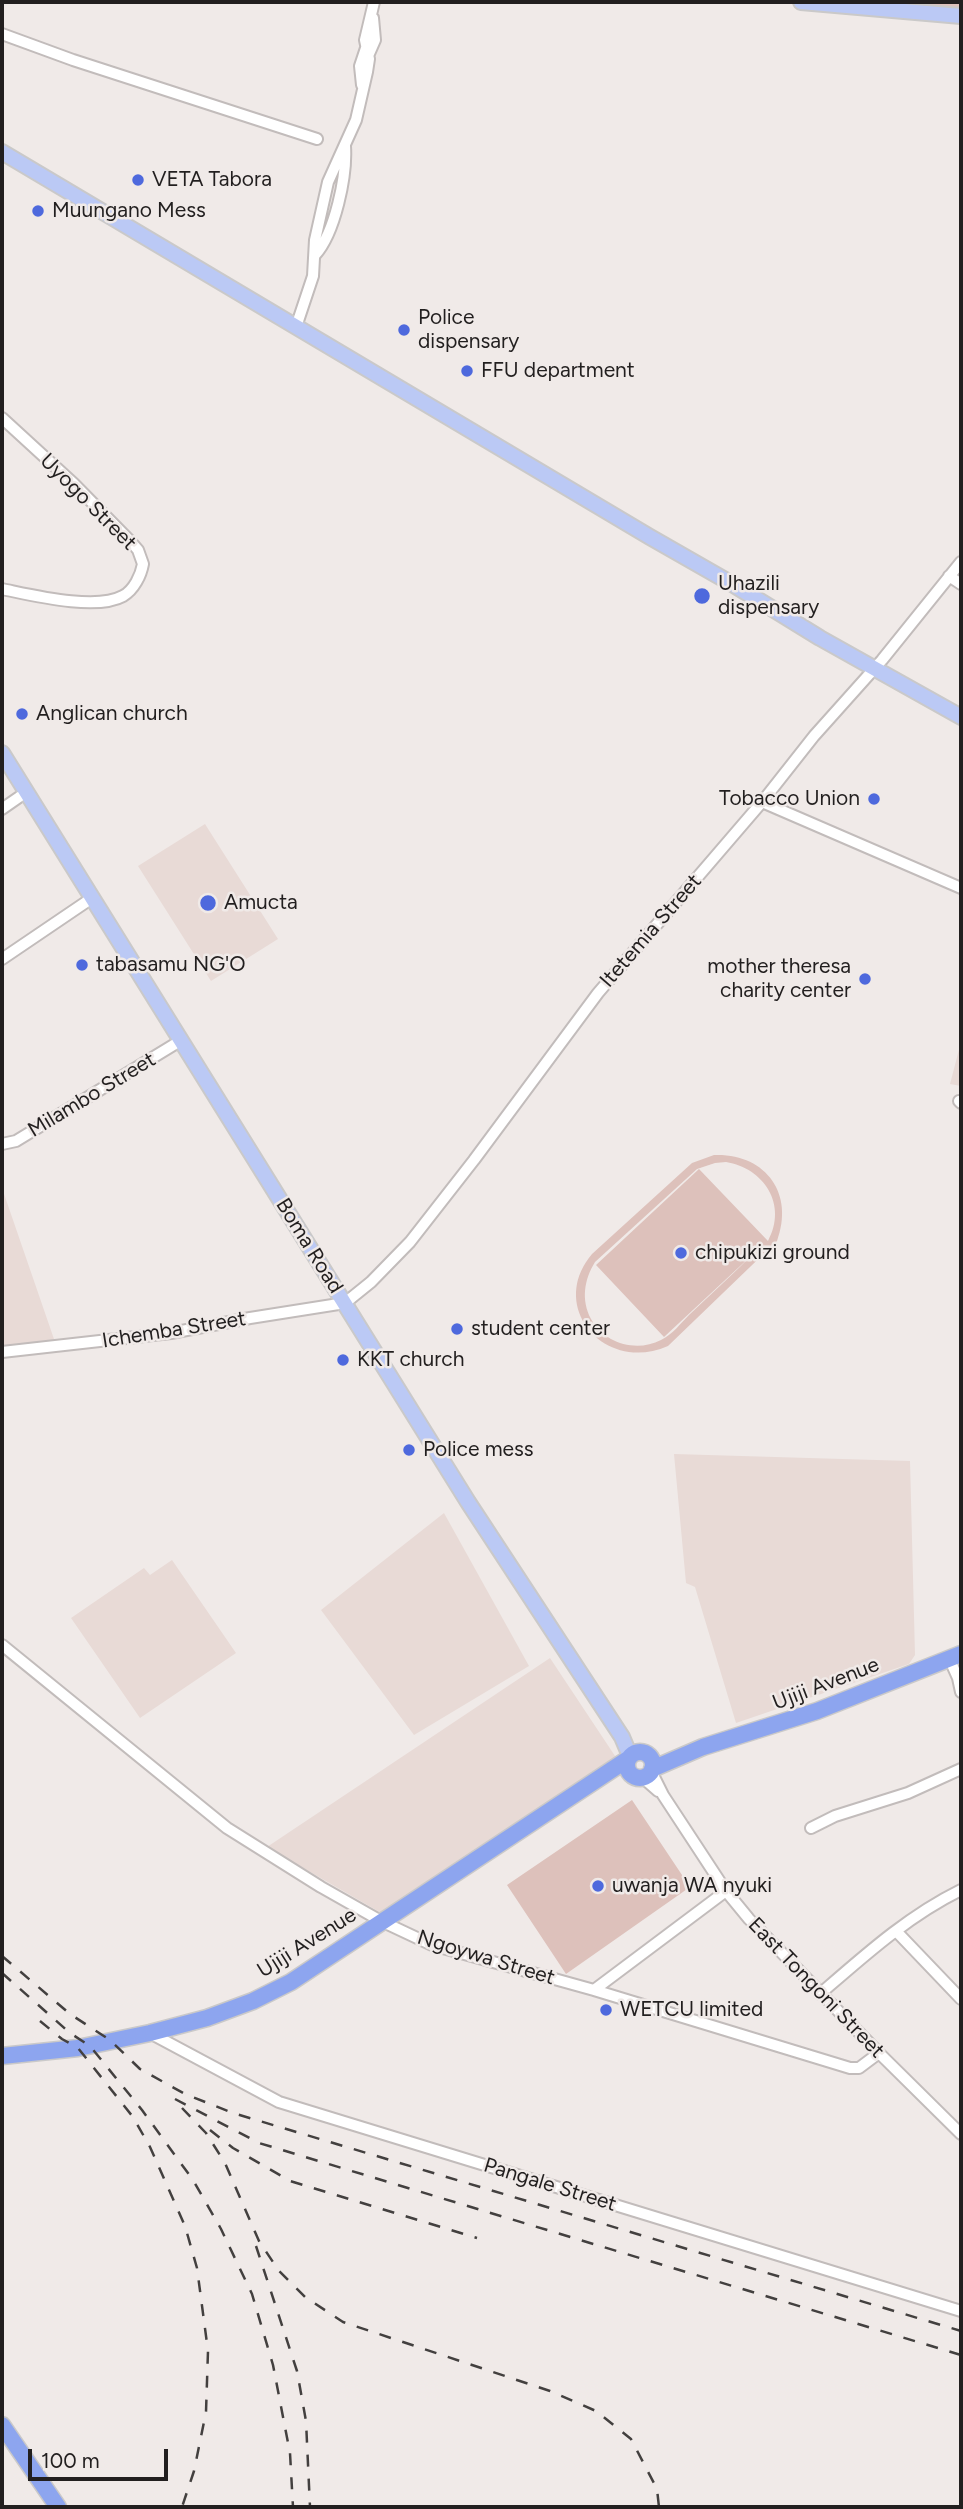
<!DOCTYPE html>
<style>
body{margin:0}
#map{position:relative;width:963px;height:2509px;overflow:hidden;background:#f0eae8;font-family:Figtree,sans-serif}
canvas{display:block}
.frame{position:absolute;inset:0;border:4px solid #221f1f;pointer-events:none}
.scale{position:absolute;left:28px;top:2449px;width:140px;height:32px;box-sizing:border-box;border:4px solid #221f1f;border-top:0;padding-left:9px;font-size:21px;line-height:24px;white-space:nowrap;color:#221f1f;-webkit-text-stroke:5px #f0eae8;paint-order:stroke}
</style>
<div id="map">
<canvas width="963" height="2509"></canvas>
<div class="frame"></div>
<div class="scale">100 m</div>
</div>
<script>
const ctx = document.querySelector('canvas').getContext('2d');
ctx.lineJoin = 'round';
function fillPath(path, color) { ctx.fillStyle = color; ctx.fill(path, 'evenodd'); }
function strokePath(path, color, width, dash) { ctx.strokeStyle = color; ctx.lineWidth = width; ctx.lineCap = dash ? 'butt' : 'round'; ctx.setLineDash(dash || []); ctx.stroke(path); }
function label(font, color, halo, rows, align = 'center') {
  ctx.font = font + ' Figtree,sans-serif'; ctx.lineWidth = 5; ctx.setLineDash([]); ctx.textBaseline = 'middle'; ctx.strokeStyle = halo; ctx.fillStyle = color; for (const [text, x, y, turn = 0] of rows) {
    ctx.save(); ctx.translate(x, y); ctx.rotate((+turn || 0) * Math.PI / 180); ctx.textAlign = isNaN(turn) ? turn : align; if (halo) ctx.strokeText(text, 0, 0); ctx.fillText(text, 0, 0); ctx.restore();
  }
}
const built = new Path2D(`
 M205,824l73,115 -67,42 -73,-115z
 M961,1042v44l-11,-2z
 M2,1188l53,154 -53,4z
 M674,1454l236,7 5,194 -6,9 -173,59 -41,-136 -9,-4z
 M444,1513l85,153 -115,69 -93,-125z
 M172,1560l64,93 -96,65 -69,-100 73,-50 6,7z
 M550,1658l67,101 -234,155 -116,-67z`);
const green = new Path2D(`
 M805,2h156v15z
 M714,1155c51,-2 81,38 63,86l-109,105c-63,28 -121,-39 -76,-92l100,-91zM726,1162c38,6 62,43 42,79l-69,-72 -103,96 68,72 88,-82c-20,20 -42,40 -63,60 -8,8 -17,20 -28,25 -25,13 -57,3 -70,-21 -10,-19 -7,-39 4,-57l102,-93 18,-6z
 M632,1800l58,87 -124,87 -59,-89z`);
const minor = new Path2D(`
 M2,34l71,26 244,79
 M368,56l7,-16 -2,-22
 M362,85l-2,-19 6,-18
 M315,255c20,-22 32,-79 30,-109
 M296,327l17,-51 2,-36 13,-58 28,-62 11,-48 2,-13 -4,-19 9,-38
 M2,418l72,66 57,58 7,8 5,14c-2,11 -9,26 -20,32 -27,15 -91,-1 -121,-7
 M949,576l12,8
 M762,802l199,86
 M2,809l23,-16
 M2,959l90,-61
 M959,1101l2,2
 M2,1144l14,-3 164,-100
 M2,1352l169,-19 79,-15 95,-15 26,-21 39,-40 64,-82 124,-167 164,-191 52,-66 68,-76 79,-98
 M2,1645l225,183 94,59 60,34 51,24 162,45 256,78h9l20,-15
 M949,1658l9,20 3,14
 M651,1771l12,24 63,96 23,28 130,134 82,81
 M642,1777l16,14
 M811,1828l24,-12 73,-23 53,-24
 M896,1931l65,68
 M594,1990l132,-99
 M820,1994c45,-39 88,-78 141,-104
 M150,2033l129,69 682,209`);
const major = new Path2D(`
 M801,2l160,14
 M2,152l648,385 84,48 86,53 141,79
 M2,753l466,749 154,235 8,19`);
const highway = new Path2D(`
 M627 1765a13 13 0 1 1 26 0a13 13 0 1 1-26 0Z
 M652,1769l51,-22 114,-36 144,-57
 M2,2056l76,-8 72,-15 57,-15 46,-17 38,-19 337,-223
 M2,2425l56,82`);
const rail = new Path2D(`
 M2,1956l68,58 40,26 30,29 45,25 48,19 728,218
 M2,1973l68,60 20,13 52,64 51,70 28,49 31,65 21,71 17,88 3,54
 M40,2021l22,18 16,9 55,69 17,30 35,79 12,42 11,83 -2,61 -12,59 -12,36
 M175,2099l84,44 702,212
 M182,2108l24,25 19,30 34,78 20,30 26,26 38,25 207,69 46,20 35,28 26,50 2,18
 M210,2130l23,18 57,33 187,57
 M256,2246l41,125 9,50 4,86`);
const markers = [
 [138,180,7,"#4e69dd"],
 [38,211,7,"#4e69dd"],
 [404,330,7,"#4e69dd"],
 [467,371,7,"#4e69dd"],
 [702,596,9,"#4e69dd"],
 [22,714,7,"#4e69dd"],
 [874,799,7,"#4e69dd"],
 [208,903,9,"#4e69dd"],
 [82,965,7,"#4e69dd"],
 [865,979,7,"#4e69dd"],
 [681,1253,7,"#4e69dd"],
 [457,1329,7,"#4e69dd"],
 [343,1360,7,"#4e69dd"],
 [409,1450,7,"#4e69dd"],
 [598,1886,7,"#4e69dd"],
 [606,2010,7,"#4e69dd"]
];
const poiNames = [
 ["VETA Tabora",152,180],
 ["Muungano Mess",52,211],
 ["Police",418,318],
 ["dispensary",418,342],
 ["FFU department",481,371],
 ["Uhazili",718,584],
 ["dispensary",718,608],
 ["Anglican church",36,714],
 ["Tobacco Union",860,799,"right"],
 ["Amucta",224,903],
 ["tabasamu NG'O",96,965],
 ["mother theresa",851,967,"right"],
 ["charity center",851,991,"right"],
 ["chipukizi ground",695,1253],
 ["student center",471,1329],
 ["KKT church",357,1360],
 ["Police mess",423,1450],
 ["uwanja WA nyuki",612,1886],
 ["WETCU limited",620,2010]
];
const streetNames = [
 ["Uyogo Street",88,502,45],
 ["Itetemia Street",651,931,-49],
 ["Milambo Street",92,1095,-31],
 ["Boma Road",309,1246,58],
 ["Ichemba Street",174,1330,-9],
 ["Ujiji Avenue",826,1684,-21],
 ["Ujiji Avenue",307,1943,-32],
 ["Ngoywa Street",486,1958,17],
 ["East Tongoni Street",816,1988,46],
 ["Pangale Street",550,2185,17]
];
fillPath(built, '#e8dad6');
fillPath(green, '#ddc1bb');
strokePath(minor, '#c2bcbb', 14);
strokePath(major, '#cac9c9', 18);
strokePath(highway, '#cac9c9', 19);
strokePath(minor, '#fff', 10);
strokePath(major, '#bbc9f5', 14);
strokePath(highway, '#8da5ef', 16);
strokePath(rail, '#43403f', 2.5, [12, 12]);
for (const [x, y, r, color] of markers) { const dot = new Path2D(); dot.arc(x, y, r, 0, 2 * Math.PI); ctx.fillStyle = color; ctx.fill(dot); strokePath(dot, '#f0eae8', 2.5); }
label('21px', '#221f1f', '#f0eae8', poiNames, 'left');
label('21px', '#221f1f', '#f0eae8', streetNames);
</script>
